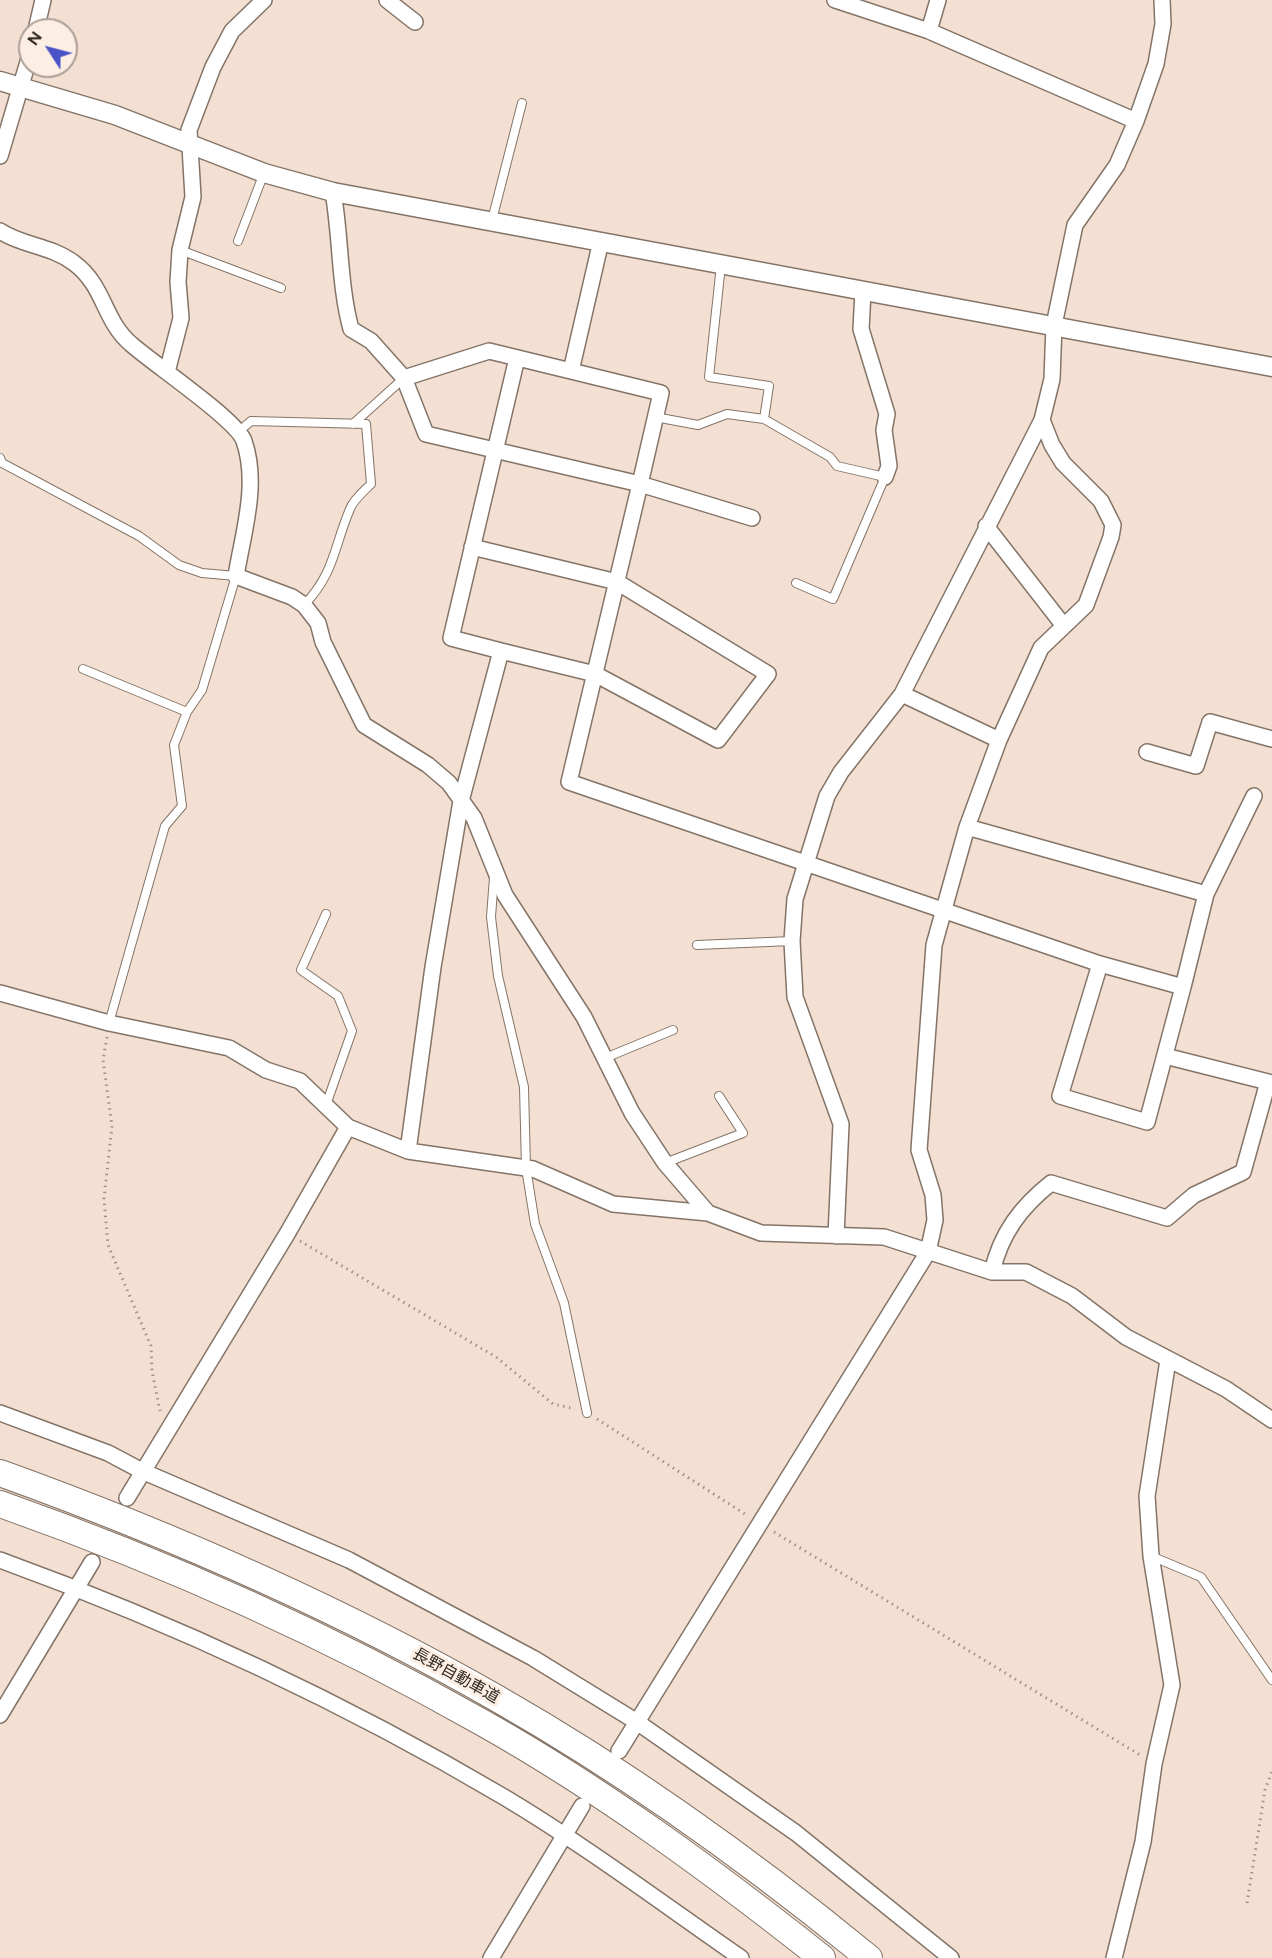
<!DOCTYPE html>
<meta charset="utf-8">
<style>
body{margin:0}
#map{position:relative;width:1272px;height:1958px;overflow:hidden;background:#f3e0d2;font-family:Figtree,sans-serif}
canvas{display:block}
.north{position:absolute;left:18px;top:18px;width:60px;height:60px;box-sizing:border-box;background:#fdeee3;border:2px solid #ab9f96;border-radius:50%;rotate:306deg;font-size:16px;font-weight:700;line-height:24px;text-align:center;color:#2f2923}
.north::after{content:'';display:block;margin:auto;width:21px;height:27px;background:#4a52c7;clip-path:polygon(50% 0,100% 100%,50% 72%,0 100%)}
</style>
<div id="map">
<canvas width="1272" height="1958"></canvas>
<div class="north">N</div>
</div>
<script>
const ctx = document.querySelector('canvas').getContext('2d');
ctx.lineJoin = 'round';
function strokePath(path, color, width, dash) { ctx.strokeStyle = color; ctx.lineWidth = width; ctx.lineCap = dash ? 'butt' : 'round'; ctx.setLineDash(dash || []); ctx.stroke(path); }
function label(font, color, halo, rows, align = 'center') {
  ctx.font = font + ' Figtree,"Noto Sans JP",sans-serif'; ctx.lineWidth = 6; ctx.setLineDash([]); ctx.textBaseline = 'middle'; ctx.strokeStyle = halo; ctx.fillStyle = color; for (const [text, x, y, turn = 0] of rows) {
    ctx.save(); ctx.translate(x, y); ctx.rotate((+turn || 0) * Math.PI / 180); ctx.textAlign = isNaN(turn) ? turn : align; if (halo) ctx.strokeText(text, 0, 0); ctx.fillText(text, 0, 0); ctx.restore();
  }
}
const path = new Path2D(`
 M107,1037l-4,23 9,66 -8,73 4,46 43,101 1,25 8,40
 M300,1241l196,116 57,47 22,5
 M597,1419l151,97
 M774,1532l366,223
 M1247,1903l18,-113 7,-19`);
const service = new Path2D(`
 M492,220l30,-117
 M238,241l26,-68
 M180,250l101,38
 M721,265l-12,112 60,9 -5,33 66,38 7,9 48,11 -52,122 -37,-16
 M655,417l43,8 29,-11 37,5
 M353,424l51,-46
 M238,432l13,-11 115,3 5,60c-7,7 -18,16 -21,25 -16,37 -15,64 -46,96
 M0,458l2,5 137,73 40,29 23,8 34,3 -34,114 -15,22 -13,33 8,61 -17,20 -56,197
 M83,669l104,43
 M494,877l-3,40 7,59 26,111 2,81 9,56 29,79 23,110
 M326,914l-25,56 37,26 14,35 -26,74
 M697,945l95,-4
 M605,1058l68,-28
 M665,1163l78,-30 -24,-37
 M1151,1556l50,21 71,103`);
const minor = new Path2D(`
 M387,0l28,22
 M835,0l94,31 207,90
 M36,30l7,-30
 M929,31l9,-31
 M0,156l30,-101
 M333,192c8,45 6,93 18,137l20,12 33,37 22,56 214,50 21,-91 -90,-22 30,-130
 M0,231c22,15 50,14 74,32 31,23 29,57 57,81 21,19 106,76 113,97 15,43 -1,92 -8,135l56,21 12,8 14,18 5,19 41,83 64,40 21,18 25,35 31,77 79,122 48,96 33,50 43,50
 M863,292l-2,37 26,85 -3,16 5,36 -4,11
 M167,372l14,-54 -3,-36 2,-32 13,-53 -4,-67 24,-63 19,-36 32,-31
 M404,378l85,-27 82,20
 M752,518l-112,-34 -71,298 531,182 83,23 23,-93 -239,-67
 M986,526l78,100
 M472,547l145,35 151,92 -50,66 -123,-66 -94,-23
 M902,694l97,46
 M1147,752l49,14 14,-44 62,17
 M1206,894l48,-98
 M1100,964l-40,132 87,26 36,-135
 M0,993l109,30 120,25 37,22 34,11 48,46 60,24 125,18 80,35 95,9 53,20 123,4 108,35h34l46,24 54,41 100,52 46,31
 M1165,1056l107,27
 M408,1151l25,-184 28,-166 40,-150 -50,-13 66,-280
 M836,1236l5,-112 -46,-127 -3,-56 3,-42 32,-103 14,-24 61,-78 140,-274
 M992,1272c9,-39 29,-65 59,-89l116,35 27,-23 49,-23 25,-90
 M0,1413l108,40 34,18 207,89 184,98 104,64 159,111 155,125
 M127,1498l160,-264 61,-107
 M0,1560c176,64 343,142 504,237 82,49 159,107 237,161
 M0,1715l92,-153
 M619,1751l309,-499 7,-32 -2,-25 -14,-45 15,-205 33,-118 32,-87 42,-92 45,-43 25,-68 2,-12 -12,-24 -38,-38 -11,-18 -10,-25 10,-41 2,-54 21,-100 42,-60 19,-44 20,-57 7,-40 -1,-24
 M491,1958l91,-152
 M1114,1958l29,-116 11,-78 18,-79 -21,-129 -4,-60 21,-136`);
const tertiary = new Path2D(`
 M0,81l115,34 149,58 69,19 939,175`);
const motorway = new Path2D(`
 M0,1473c172,62 339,135 498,226 130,74 255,164 371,259
 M0,1504c167,59 329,132 483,219 119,67 232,150 339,235`);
const streetNames = [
 ["長野自動車道",456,1676,29]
];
strokePath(service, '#847467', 10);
strokePath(minor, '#847467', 18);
strokePath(tertiary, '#847467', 21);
strokePath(motorway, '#847467', 28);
strokePath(path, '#a19388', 3, [1.5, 4.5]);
strokePath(service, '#fff', 8);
strokePath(minor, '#fff', 15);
strokePath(tertiary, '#fff', 18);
strokePath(motorway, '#fff', 26);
label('16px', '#2f2923', '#fdeee3', streetNames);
</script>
